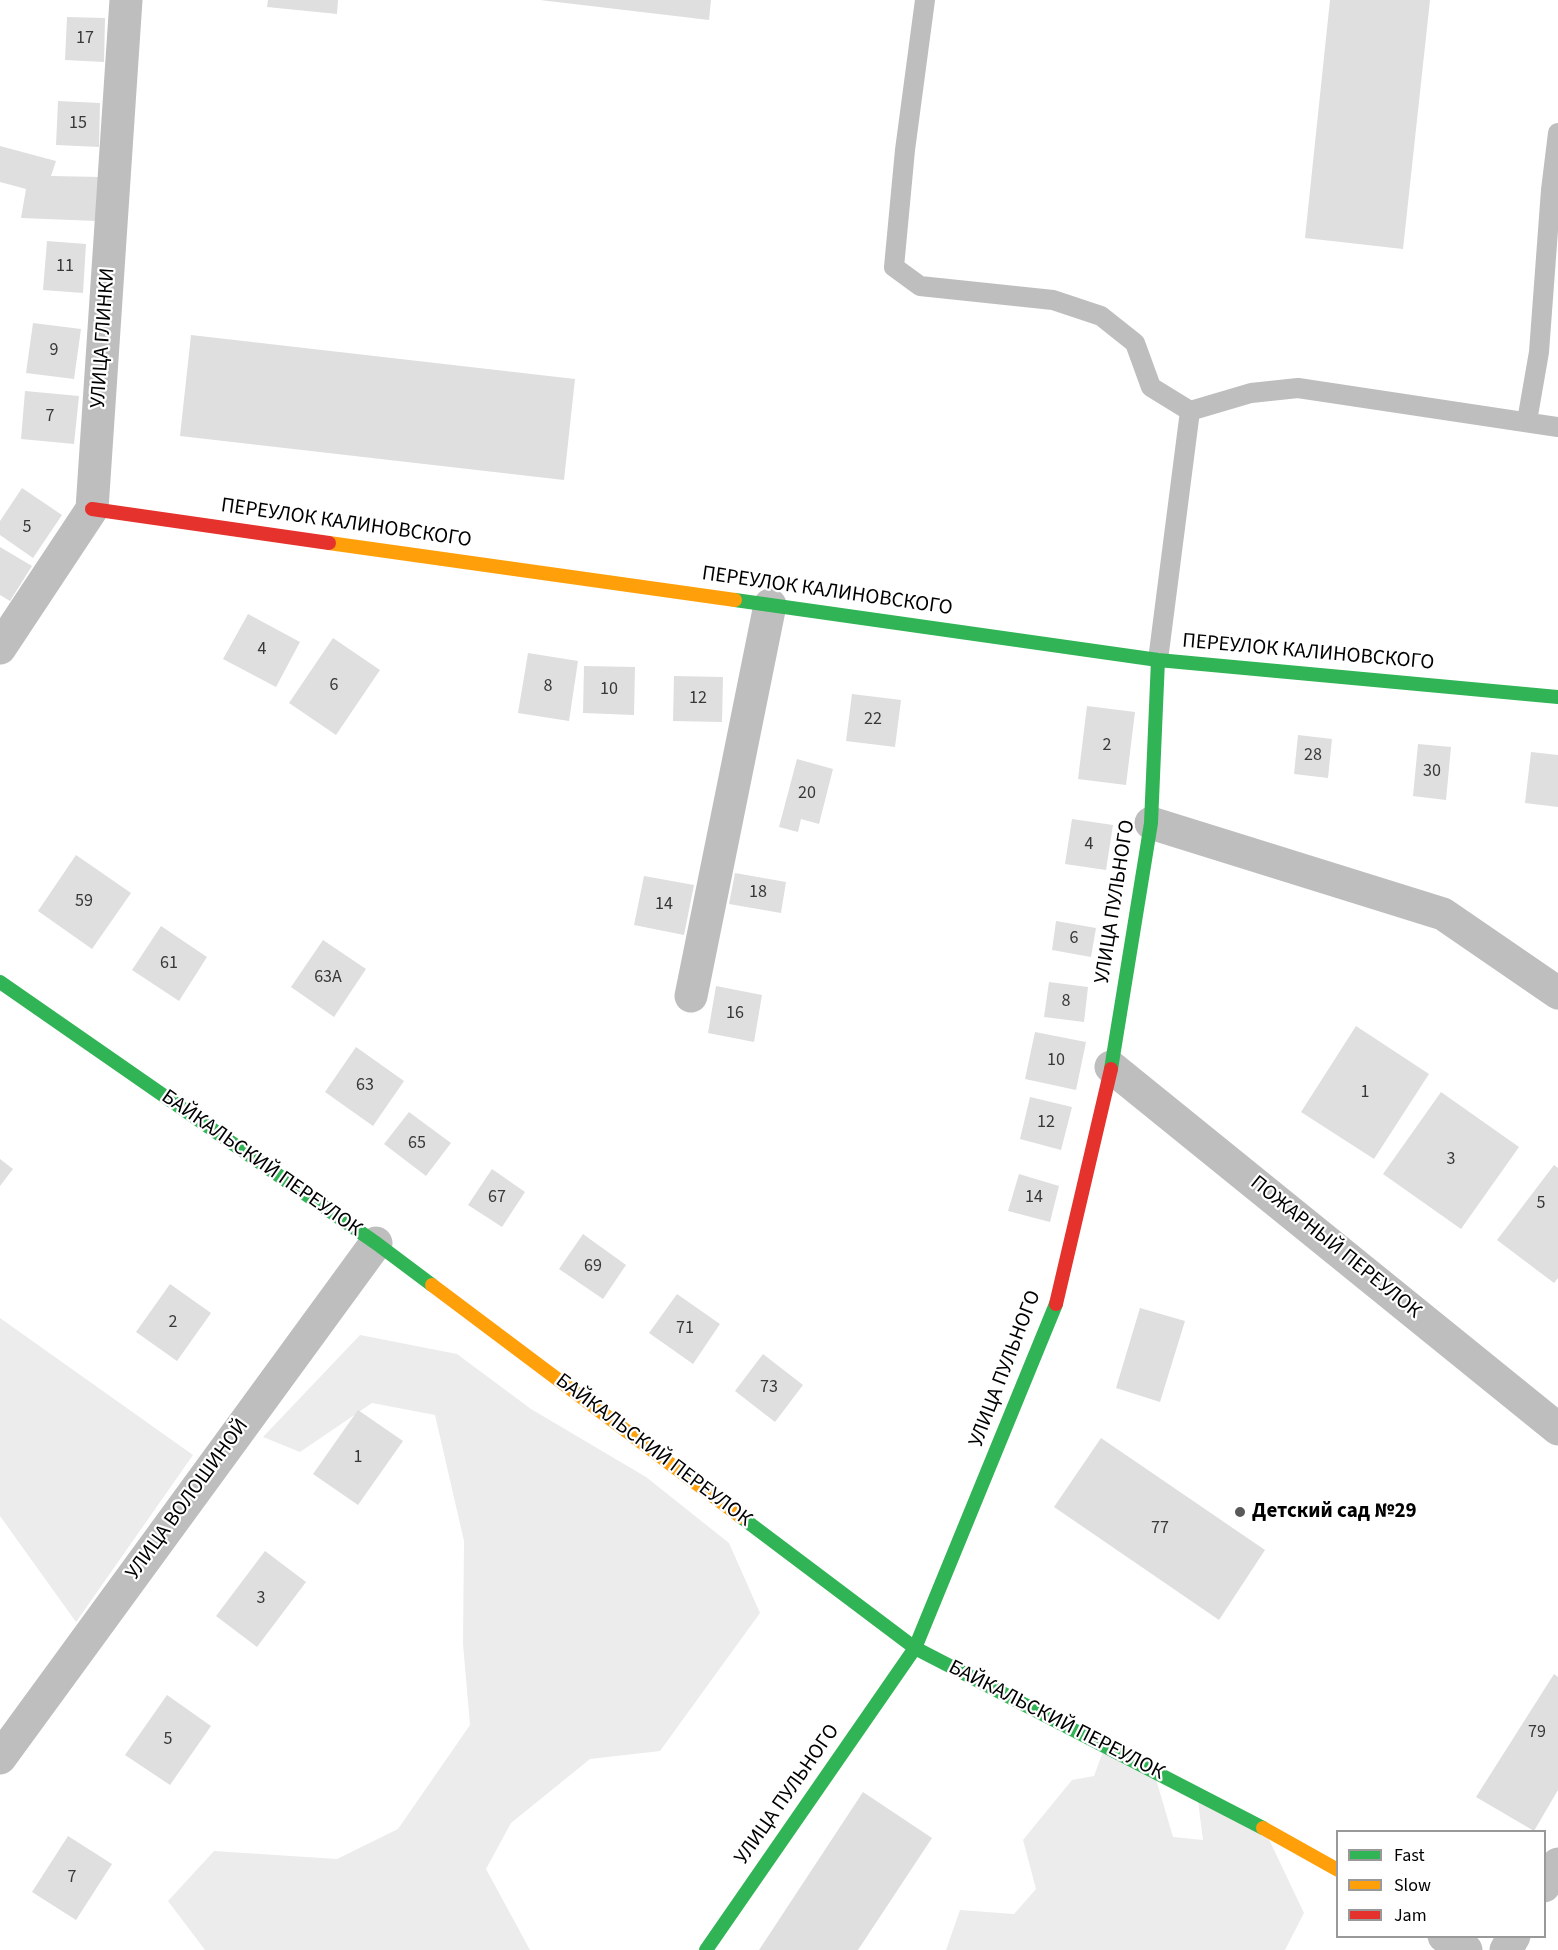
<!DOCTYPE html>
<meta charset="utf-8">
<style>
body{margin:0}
#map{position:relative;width:1558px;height:1950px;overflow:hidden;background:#fff;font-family:"Source Sans 3",sans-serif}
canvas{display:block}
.legend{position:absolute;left:1336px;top:1830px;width:210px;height:108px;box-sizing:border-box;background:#fff;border:2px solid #999;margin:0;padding:8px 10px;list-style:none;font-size:18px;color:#000}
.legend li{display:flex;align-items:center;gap:12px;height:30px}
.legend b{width:30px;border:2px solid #999}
</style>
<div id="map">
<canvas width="1558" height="1950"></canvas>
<ul class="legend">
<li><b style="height:8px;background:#30b455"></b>Fast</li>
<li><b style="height:8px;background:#ff9f0a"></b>Slow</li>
<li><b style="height:8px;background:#e5322d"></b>Jam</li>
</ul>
</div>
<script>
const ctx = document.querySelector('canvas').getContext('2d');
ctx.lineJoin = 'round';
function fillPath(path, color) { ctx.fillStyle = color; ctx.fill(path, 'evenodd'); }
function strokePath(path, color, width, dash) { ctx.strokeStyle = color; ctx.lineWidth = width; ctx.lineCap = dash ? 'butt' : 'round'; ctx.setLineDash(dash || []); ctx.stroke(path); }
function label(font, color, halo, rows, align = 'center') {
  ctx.font = font + ' "Source Sans 3",sans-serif'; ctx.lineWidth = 4.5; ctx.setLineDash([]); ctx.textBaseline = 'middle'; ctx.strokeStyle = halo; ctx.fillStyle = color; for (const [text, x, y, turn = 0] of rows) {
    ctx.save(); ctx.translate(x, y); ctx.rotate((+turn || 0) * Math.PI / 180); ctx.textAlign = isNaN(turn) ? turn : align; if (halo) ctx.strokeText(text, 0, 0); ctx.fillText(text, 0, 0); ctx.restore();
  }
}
const green = new Path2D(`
 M0,1318l193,137 -117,167 -76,-106z
 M360,1335l97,19 74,55 115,68 83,66 31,70 -100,138 -70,8 -79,64 -25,46 44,81h-325l-37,-49 46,-50 123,8 61,-30 72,-104 -7,-81 1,-103 -29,-126 -63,-12 -72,49 -37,-15z
 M1106,1743l45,19 22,75 30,3 -5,-39 67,30 39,82 -19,37h-339l14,-40 54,4 22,-25 -13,-49 49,-60 22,-4z`);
const building = new Path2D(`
 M268,0h70l-1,14 -70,-7z
 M540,0h171l-2,20z
 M1330,0h100l-27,249 -98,-11z
 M67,17l38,1 -1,44 -39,-2z
 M58,101l42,2 -1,44 -43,-2z
 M0,146l56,15 -5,15 51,1 -5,44 -76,-3 5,-29 -26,-7z
 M47,241l39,3 -3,49 -40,-3z
 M33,323l48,6 -7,50 -48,-6z
 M191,335l384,44 -11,101 -384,-44z
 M25,391l54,5 -5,48 -53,-5z
 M22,488l40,27 -29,43 -33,-23v-14z
 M0,547l32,19 -22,35 -10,-6z
 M248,614l52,28 -24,45 -53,-28z
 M333,638l47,32 -44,65 -47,-32z
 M528,653l50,8 -9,60 -51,-8z
 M584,666l51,1 -1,48 -51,-2z
 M674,676l49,1 -1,45 -49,-1z
 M852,694l49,6 -6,47 -49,-6z
 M1087,706l48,6 -9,73 -48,-6z
 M1298,735l34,4 -4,39 -34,-4z
 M1418,744l33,3 -5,53 -33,-4z
 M1531,752l27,3v52l-33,-4z
 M797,759l36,10 -14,55 -18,-5 -3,13 -19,-5z
 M1072,819l41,6 -7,45 -41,-6z
 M76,855l55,38 -39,56 -54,-38z
 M735,873l51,9 -5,31 -52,-9z
 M644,876l50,9 -10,50 -50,-10z
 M1056,921l40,7 -5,29 -39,-7z
 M161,926l46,31 -28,44 -47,-31z
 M323,940l43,29 -32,48 -43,-30z
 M1049,982l39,5 -4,35 -40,-5z
 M716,986l46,9 -8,47 -46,-9z
 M1356,1026l73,48 -55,85 -73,-47z
 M1035,1032l51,10 -10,48 -51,-11z
 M356,1047l48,34 -31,45 -48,-34z
 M1441,1092l78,55 -58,82 -78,-55z
 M1030,1097l42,10 -11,43 -41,-11z
 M409,1112l42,31 -25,33 -42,-32z
 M0,1159l13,10 -13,17z
 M1554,1165l4,3v110l-4,5 -57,-43z
 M492,1169l33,23 -23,35 -34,-22z
 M1019,1174l40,12 -9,36 -42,-11z
 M583,1234l43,31 -23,34 -44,-30z
 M170,1284l41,29 -34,48 -41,-29z
 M677,1294l43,30 -27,40 -44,-31z
 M1140,1308l45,13 -25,81 -44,-14z
 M763,1354l40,31 -28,37 -40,-31z
 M358,1410l45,31 -45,64 -45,-31z
 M1101,1438l164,112 -46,70 -165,-113z
 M265,1551l41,31 -49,65 -41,-31z
 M1554,1674l4,3v113l-24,41 -58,-34z
 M167,1695l44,31 -41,59 -45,-30z
 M863,1792l69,46 -74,112h-99z
 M68,1836l44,28 -36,56 -44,-28z`);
const lane = new Path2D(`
 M925,0l-20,150 -11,117 26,19 133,14 48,16 34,27 16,44 39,24 61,-18 47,-5 260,39
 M1527,421l12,-69 12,-162 7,-57
 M1158,660l32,-249`);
const street = new Path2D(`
 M0,648l92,-139 34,-509
 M1151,823l292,91 115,79
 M691,996l79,-391
 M1111,1067l447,362
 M0,1758l376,-515
 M1544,1886l14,-22
 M1444,1936l22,14
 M1506,1950l8,-14`);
const fast = new Path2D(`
 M735,600l423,60 400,37
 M0,982l376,261 56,42
 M1111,1069l40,-246 7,-163
 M741,1517l174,131 348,180
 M706,1950l209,-302 141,-344`);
const slow = new Path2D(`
 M329,543l406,57
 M432,1285l309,232
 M1263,1828l75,42`);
const jam = new Path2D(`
 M92,509l237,34
 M1056,1304l55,-235`);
const markers = [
 [1240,1512,6,"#595959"]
];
const numberNames = [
 ["17",85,39],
 ["15",78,124],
 ["11",65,267],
 ["9",54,351],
 ["7",50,417],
 ["5",27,528],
 ["4",262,650],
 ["6",334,686],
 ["8",548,687],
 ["10",609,690],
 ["12",698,699],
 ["22",873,720],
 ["2",1107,746],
 ["28",1313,756],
 ["30",1432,772],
 ["20",807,794],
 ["4",1089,845],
 ["18",758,893],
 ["59",84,902],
 ["14",664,905],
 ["6",1074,939],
 ["61",169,964],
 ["63А",328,978],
 ["8",1066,1002],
 ["16",735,1014],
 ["10",1056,1061],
 ["63",365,1086],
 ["1",1365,1093],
 ["12",1046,1123],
 ["65",417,1144],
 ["3",1451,1160],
 ["67",497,1198],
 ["14",1034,1198],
 ["5",1541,1204],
 ["69",593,1267],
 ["2",173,1323],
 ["71",685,1329],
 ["73",769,1388],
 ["1",358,1458],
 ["77",1160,1529],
 ["3",261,1599],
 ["79",1537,1733],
 ["5",168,1740],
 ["7",72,1878]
];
const streetNames = [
 ["УЛИЦА ГЛИНКИ",104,338,-86],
 ["ПЕРЕУЛОК КАЛИНОВСКОГО",346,524,8],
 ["ПЕРЕУЛОК КАЛИНОВСКОГО",827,592,8],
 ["ПЕРЕУЛОК КАЛИНОВСКОГО",1308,653,5],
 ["УЛИЦА ПУЛЬНОГО",1116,902,-81],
 ["БАЙКАЛЬСКИЙ ПЕРЕУЛОК",261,1164,35],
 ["ПОЖАРНЫЙ ПЕРЕУЛОК",1335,1248,39],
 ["УЛИЦА ПУЛЬНОГО",1006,1369,-69],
 ["БАЙКАЛЬСКИЙ ПЕРЕУЛОК",653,1451,37],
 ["УЛИЦА ВОЛОШИНОЙ",188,1500,-54],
 ["БАЙКАЛЬСКИЙ ПЕРЕУЛОК",1056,1721,27],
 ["УЛИЦА ПУЛЬНОГО",788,1795,-55]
];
const poiNames = [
 ["Детский сад №29",1252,1512]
];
fillPath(green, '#ececec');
fillPath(building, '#dfdfdf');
strokePath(lane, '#bebebe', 20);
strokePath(street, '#bebebe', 33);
strokePath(fast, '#30b455', 14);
strokePath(slow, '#ff9f0a', 14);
strokePath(jam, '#e5322d', 14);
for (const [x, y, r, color] of markers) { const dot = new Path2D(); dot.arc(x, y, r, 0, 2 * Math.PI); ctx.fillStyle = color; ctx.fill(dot); strokePath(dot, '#fff', 2); }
label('18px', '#383838', null, numberNames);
label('21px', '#000', '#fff', streetNames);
label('bold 21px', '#000', '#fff', poiNames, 'left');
</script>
